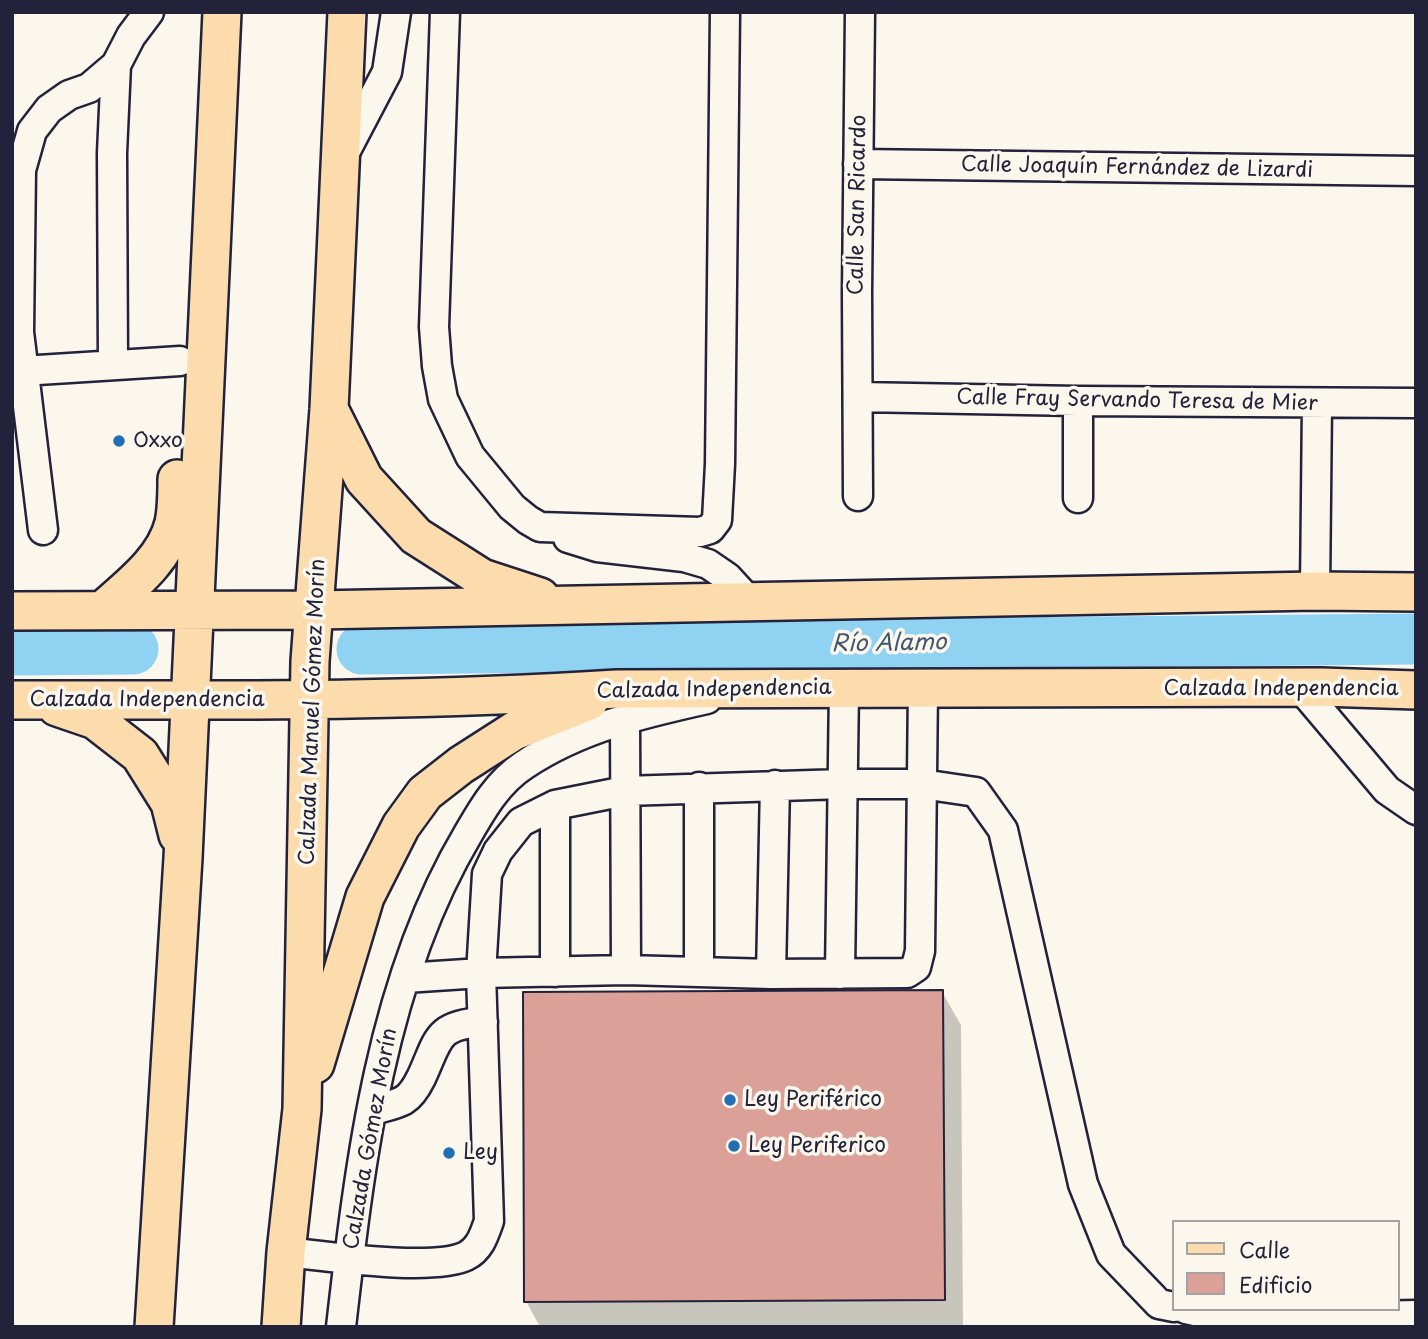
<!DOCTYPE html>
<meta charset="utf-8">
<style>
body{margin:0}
#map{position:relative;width:1428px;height:1339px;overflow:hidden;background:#fbf7ec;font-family:"Playpen Sans",sans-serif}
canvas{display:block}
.frame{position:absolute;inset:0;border:14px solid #22223b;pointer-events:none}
.legend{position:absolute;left:1172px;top:1220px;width:228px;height:91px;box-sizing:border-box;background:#fbf7ec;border:2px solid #a4a2a5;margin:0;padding:9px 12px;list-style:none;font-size:21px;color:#22223b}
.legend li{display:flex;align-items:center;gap:14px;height:35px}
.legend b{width:35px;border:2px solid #a4a2a5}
</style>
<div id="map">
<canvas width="1428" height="1339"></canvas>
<div class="frame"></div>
<ul class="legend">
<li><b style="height:9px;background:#fcdcac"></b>Calle</li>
<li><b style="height:19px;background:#dba199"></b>Edificio</li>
</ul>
</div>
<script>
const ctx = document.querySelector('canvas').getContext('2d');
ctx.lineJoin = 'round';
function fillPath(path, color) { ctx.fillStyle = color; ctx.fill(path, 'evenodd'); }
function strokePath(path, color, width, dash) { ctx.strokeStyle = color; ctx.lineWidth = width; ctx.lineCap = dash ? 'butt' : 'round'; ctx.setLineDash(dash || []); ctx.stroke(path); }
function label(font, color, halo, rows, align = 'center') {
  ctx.font = font + ' "Playpen Sans",sans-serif'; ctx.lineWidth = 7; ctx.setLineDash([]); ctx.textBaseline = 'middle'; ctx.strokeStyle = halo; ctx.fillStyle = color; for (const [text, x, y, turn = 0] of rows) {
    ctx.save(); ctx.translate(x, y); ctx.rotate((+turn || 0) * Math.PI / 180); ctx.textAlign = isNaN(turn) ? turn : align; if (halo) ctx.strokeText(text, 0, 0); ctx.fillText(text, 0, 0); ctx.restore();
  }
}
const shadow = new Path2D(`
 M942,992l19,33 2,302h-423l-14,-26z`);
const river = new Path2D(`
 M362,649l1054,-10
 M12,650l121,-1`);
const building = new Path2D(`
 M943,990l2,310 -421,2 -1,-310z`);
const minor = new Path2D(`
 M445,12l-11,315 3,39 6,33 27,57 42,51 16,13 12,7 160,5 10,-3 7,-9 3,-56 5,-452
 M343,156l44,-84 9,-60
 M858,164l558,7
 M113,365l-1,-212 4,-88
 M22,371l158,-10
 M858,397l220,4 338,2
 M1078,401v97
 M858,496l-1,-204 3,-280
 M43,530l-24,-198 2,-162 11,-39 17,-22 20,-14 20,-7 27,-23 15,-29 18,-24
 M568,538l29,9 87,10 24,7 19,13 23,25
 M1315,591l2,-188
 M1300,687l87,103 29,20
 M625,719l1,251
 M699,787v185
 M555,972v-167
 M771,974l4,-189
 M840,974l4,-286
 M405,978l76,-5 145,-3 145,4 136,-1 9,-6 4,-16 3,-263
 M373,1110c10,-3 22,-5 31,-10 8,-5 13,-14 17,-22 18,-38 14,-53 62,-56
 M286,1252c39,4 147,20 180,4 14,-7 18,-21 23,-35l-8,-248 6,-99 11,-23 23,-29 34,-17 70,-14 218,-7h79l54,8 27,38 80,354 28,70 48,50 15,3
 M1186,1309l45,10 185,-4
 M341,1327c19,-166 40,-347 127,-493 15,-26 30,-52 56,-69 55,-37 120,-52 183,-66`);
const major = new Path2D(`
 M329,409l35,70 52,57 66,42 58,19
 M103,610c27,-24 62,-50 71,-87 3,-14 3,-30 3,-44
 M12,611l303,-1 1000,-19 101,1
 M12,700c202,0 404,2 605,-11l704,-2 95,3
 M57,707l38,13 45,35 30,48 8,32
 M315,1064l50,-167 36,-71 24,-33 36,-28 53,-34 75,-30
 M154,1327l29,-469 39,-846
 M281,1327l5,-75 16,-143 8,-448 19,-252 18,-397`);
const markers = [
 [119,441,7,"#1f6fb2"],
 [730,1100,7,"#1f6fb2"],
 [734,1146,7,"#1f6fb2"],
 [449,1153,7,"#1f6fb2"]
];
const streetNames = [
 ["Calle Joaquín Fernández de Lizardi",1137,168,1],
 ["Calle San Ricardo",858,205,-89],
 ["Calle Fray Servando Teresa de Mier",1137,401,1],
 ["Calzada Independencia",1281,689],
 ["Calzada Independencia",714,690,-1],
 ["Calzada Independencia",147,700],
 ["Calzada Manuel Gómez Morín",313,712,-88],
 ["Calzada Gómez Morín",371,1139,-80]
];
const poiNames = [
 ["Oxxo",133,441],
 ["Ley Periférico",744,1100],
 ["Ley Periferico",748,1146],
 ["Ley",463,1153]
];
const waterNames = [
 ["Río Alamo",889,644,-1]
];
fillPath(shadow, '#0003');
strokePath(river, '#8fd2f1', 51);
fillPath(building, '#dba199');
strokePath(building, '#22223b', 2);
strokePath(minor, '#22223b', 33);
strokePath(major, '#22223b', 42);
strokePath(minor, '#fbf7ec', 28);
strokePath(major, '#fcdcac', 37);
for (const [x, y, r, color] of markers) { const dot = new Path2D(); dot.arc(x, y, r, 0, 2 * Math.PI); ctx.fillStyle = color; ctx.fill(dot); strokePath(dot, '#fbf7ec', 2.5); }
label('21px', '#22223b', '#fbf7ec', streetNames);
label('21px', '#22223b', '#fbf7ec', poiNames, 'left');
label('italic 23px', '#435772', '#fbf7ec', waterNames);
</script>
